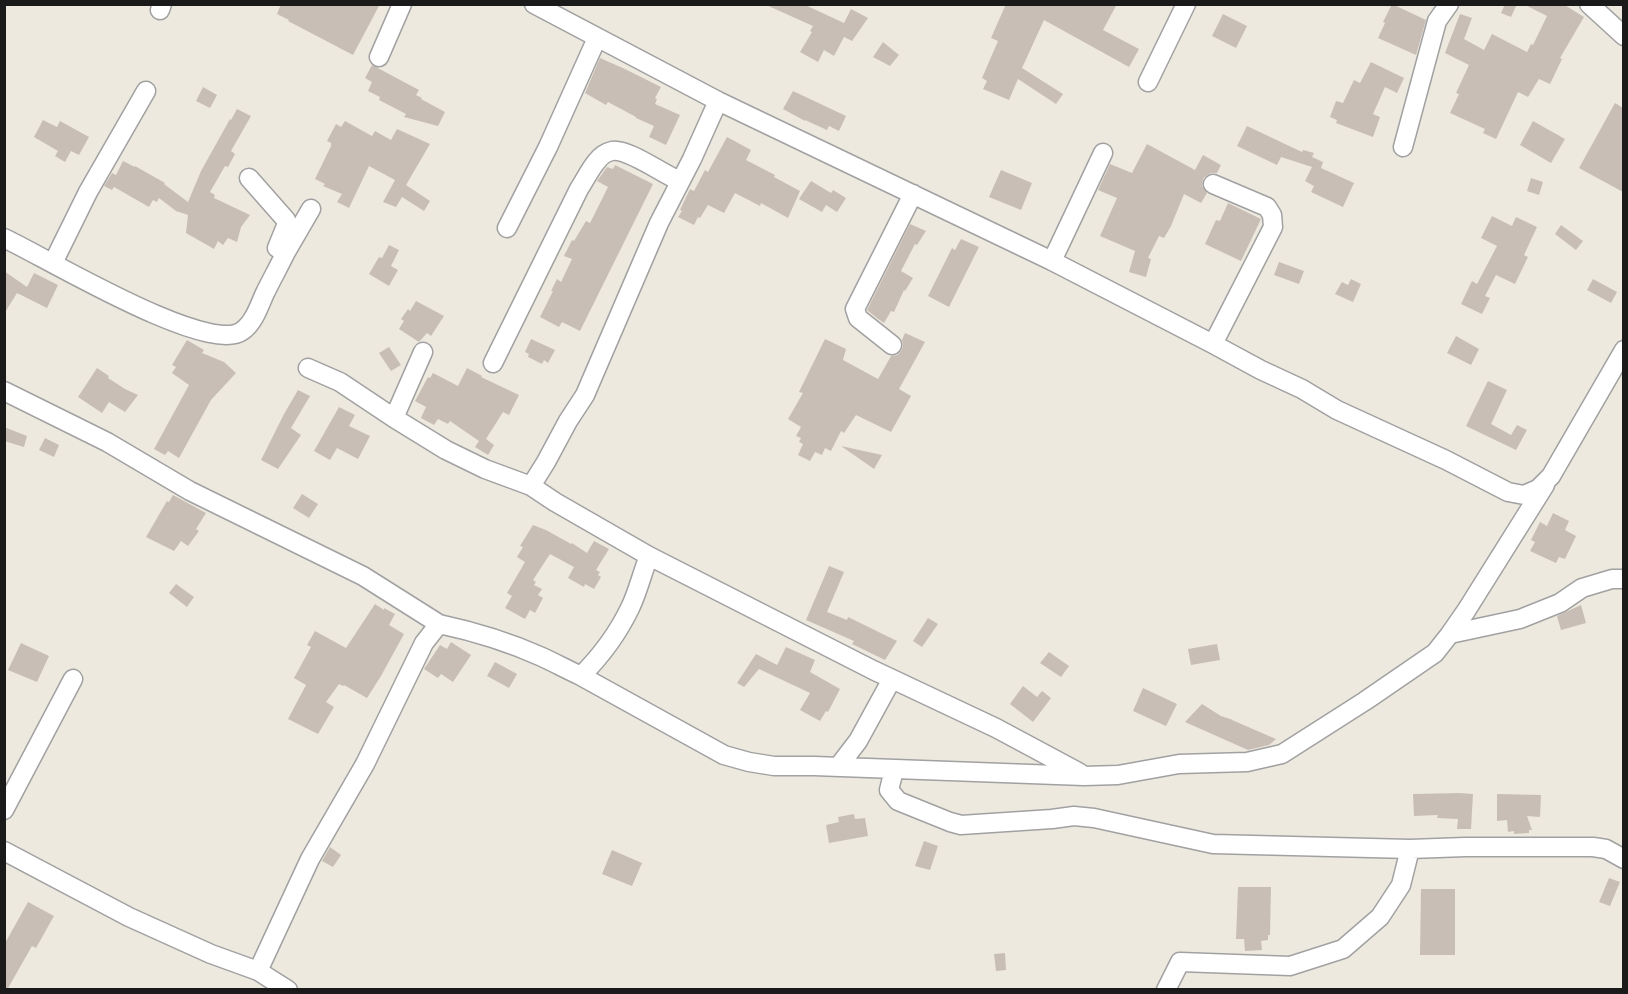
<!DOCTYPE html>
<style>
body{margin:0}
#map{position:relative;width:1628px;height:994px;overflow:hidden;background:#ede9df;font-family:"Space Grotesk",sans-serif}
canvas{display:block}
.frame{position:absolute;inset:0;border:6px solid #1a1a1a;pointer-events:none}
</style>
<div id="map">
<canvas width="1628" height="994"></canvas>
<div class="frame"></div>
</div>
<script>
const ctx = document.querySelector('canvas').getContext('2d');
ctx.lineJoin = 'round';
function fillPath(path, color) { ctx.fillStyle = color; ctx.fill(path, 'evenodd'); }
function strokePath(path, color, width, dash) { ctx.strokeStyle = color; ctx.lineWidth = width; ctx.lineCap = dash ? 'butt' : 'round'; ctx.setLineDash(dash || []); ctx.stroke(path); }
const building = new Path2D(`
 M281,4h99l-27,51 -65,-34 1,-1 -12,-6z
 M764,4h39l41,19 7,-14 17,9 -16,23 -8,-4 -10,19 -10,-6 -6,12 -18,-10 12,-20 -2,-1 3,-5z
 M1006,4h111l-14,26 36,19 -10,18 -85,-47 -22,48 41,26 -7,10 -38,-25 -9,21 -26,-11 4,-8 -5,-3 16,-37 -7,-3z
 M1392,4l34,16 -10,35 -38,-17 7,-15 -2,-1z
 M1505,4h12l-6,13 -10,-4z
 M1523,4h40l21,13 -24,41 2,1 -12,25 -11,-5 -11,18 -10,-5 -22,47 -13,-6 2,-4 -35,-16 9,-19 -3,-1 13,-28 -24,-12 15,-39 12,4 -8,21 20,11 8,-16 35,18 4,-8 2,1 14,-29z
 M1223,14l24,12 -11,22 -24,-12z
 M883,42l16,13 -9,11 -17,-9z
 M600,58l25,11 36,18 -6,11 2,1 -2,5 25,11 -14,30 -17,-8 5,-11 -18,-8v-1l-28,-15 -2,3 -21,-12z
 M1371,62l33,16 -7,15 -12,-6 -12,27 7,3 -7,20 -37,-14 1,-3 -7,-3 6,-16 7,2 11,-23 6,3z
 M372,65l47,25 -3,5 6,3 -1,1 24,13 -7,14 -34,-9 2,-3 -27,-14 1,-3 -12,-6 4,-9 -7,-4z
 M203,87l14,8 -7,13 -14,-7z
 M793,91l53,25 -7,15 -10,-5 -2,4 -22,-10v1l-22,-12z
 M1615,103l8,5v84l-44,-24z
 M237,109l14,7 -20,35 4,3 -7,13 -3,-1 -15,26 5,3 -1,3 36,17 -9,12 -4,15 -9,-4 -5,7 -5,-4 -4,8 -28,-16 2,-18 -12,-4 -17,-13 -2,4 -4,-2 -4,7 -35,-20 -2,3 -8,-4 8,-13 4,2 7,-14 12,6v-1l30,17 -1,1 24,18 13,-31 29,-52 1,1z
 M43,120l14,7 3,-6 29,16 -10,18 -8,-4 -6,11 -10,-6 3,-5 -24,-14z
 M345,121l27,15 3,-5 16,9 6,-11 33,15 -24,41 24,16 -6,10 -22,-14 -6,10 -13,-5 12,-22 -26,-14 -20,42 -12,-6 5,-8 -19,-8 2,-2 -10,-5 16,-33v-3l-4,-2 9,-17 5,3z
 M1533,121l32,18 -14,24 -31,-18z
 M1247,126l55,26 1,-2 11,3 -2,4 11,5 -2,6 33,15 -11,24 -32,-15 3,-6 -9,-5 7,-14 -31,-10 -4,8 -40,-19z
 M727,137l24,13 -5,10 29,15 -1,2 26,14 -12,27 -27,-15 -1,3 -25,-13 -11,20 -16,-8 -8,13 -2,-1 -4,8 -16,-8 4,-6 -2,-1 10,-21 4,2 11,-21 3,2z
 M1147,144l48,26 8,-15 18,10 -4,8h-6l-4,2 -4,4 -1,7 5,7 -6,10 -17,-9 -13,32 -7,12 -5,-2 -11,22 3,1 -5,18 -17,-5 6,-21 -35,-15 17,-38 -19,-8 12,-26 22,9z
 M615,165l38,19 -73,147 -18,-9 -3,5 -19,-10 13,-26h-2l6,-12 4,3 11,-23 -8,-3 8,-16 2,1 12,-20 4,2 18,-36 -11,-6 10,-14 6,2z
 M1001,170l31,13 -11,27 -32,-13z
 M1531,178l12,4 -4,13 -12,-4z
 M811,181l20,12 2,-3 13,8 -9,14 -11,-7 -4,7 -23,-13z
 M1228,203l33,16 -20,42 -36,-17 11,-24 4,1z
 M1492,216l20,10 4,-9 21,10 -13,28 4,2 -13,27 -19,-9 -11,21 5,2 -8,16 -21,-10 11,-23 5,3 20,-38 -16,-8z
 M910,224l16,7 -9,14 -2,-1 -14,27 12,7 -8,13 -1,-1 -10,22 -3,-1 -7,12 -6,-4 -11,-9z
 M1561,225l22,16 -7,9 -21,-16z
 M961,239l18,8 -30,60 -21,-11 24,-48 3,2z
 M389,245l10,5 -8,16 7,4 -9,16 -20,-12 10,-17 3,1z
 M1279,262l25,9 -5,13 -25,-9z
 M4,271l23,16 7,-14 24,12 -11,23 -30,-15 -13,21z
 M1351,279l10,5 -8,18 -18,-8 7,-12 6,3z
 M1593,279l24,13 -6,11 -24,-13z
 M416,301l28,15 -13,20 -4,-3 -8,9 -20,-13 5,-8 -3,-2 7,-10 2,2z
 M905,333l20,9 -26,47 12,7 -20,36 -35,-17 -12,18 -3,-2 -10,20 -6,-3 -3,7 -7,-3 -5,9 -12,-6 5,-11 -4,-2 2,-4 -5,-2 5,-9 -13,-8 15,-26 -4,-1 26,-53 21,10 -3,11 35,19 13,-23 6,-1 4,-4 2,-5 -1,-6z
 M1456,336l23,13 -8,16 -24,-12z
 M531,339l24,11 -7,13 -4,-3 -2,4 -14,-7 1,-3 -4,-2z
 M187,340l17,10 -2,3 22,9 12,11 -25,27 -32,58 -11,-7 -3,4 -11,-6 35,-64 -17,-12 4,-6 -4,-2z
 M389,347l12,18 -10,6 -12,-18z
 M97,368l12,8 -1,2 17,11 13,6 -13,17 -16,-10 -7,11 -24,-16z
 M467,368l15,8 -1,1 38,18 -10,20 -6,-3 -17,27 8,6 -6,10 -13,-8 4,-6 -29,-20 -2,3 -10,-5 -4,6 -13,-7 5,-11 -11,-6 13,-24 2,1 3,-5 25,13z
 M1488,381l19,9 -16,34 20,11 6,-10 10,5 -11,20 -50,-24z
 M298,390l12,6 -19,32 10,7 -23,34 -17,-9 23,-46z
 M339,407l16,8 -6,11 21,10 -12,23 -21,-11 -7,12 -16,-9z
 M4,427l23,9 -3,11 -20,-6z
 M45,438l14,7 -5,12 -15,-7z
 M841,446l41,9 -8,14z
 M302,494l16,10 -9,14 -16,-10z
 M173,495l33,18 -10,16 3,2 -11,15 -7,-5 -7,10 -28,-14 21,-36 2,1z
 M1553,513l16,8 -4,9 11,6 -11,23 -6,-2 -3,6 -26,-12 5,-9 -4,-2 9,-18 7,4z
 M533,525l13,5 25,14 1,-1 15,10 7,-12 15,8 -13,21 4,2 -2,3 3,2 -7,12 -9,-5 -1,3 -16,-9 6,-11 -24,-13 -17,26 3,2 -2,3 8,4 -4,6 5,3 -8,15 -5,-3 -5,9 -20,-11 7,-12 -5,-3 18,-31 -8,-5 6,-10 -3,-1z
 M829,566l15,6 -17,40 20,8 1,-3 49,24 -12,19 -33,-16 2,-3 -48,-21z
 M176,584l18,13 -7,10 -18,-14z
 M375,604l9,6v-2l11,6 -6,11 15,9 -23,42 -14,22 -23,-13 -1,1 -4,-2 -13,18 8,5 -16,27 -30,-15 18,-34 -12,-7 17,-31 -4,-2 8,-14 31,17z
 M1581,605l5,18 -25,7 -4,-14z
 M928,618l10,6 -16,23 -9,-6z
 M451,642l20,13 -18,27 -12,-8 -3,4 -14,-9 16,-24 7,4z
 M21,643l28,13 -12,26 -29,-12z
 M1217,644l3,16 -29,5 -3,-16z
 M786,647l29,13 -5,12 30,17 -12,23 -2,-1 -6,10 -20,-11 10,-17 -51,-24 -15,18 -7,-4 19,-29 21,11z
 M1049,652l20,14 -8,11 -21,-14z
 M495,662l22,12 -8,14 -22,-12z
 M1023,686l14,11 5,-6 9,7 -18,24 -23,-18z
 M1143,688l34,16 -11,22 -33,-15z
 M1202,704l19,12 12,4h-1l44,19 -7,6 -21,5 -63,-28z
 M1459,793l14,1 -2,35h-14l1,-10 -21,-1 1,-3 -24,1 -1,-22z
 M1497,794l44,1 -1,22 -13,-1 5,14h-3v3l-15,1v-3l-6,1 -1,-12 -10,1z
 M854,814l1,5 10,-1 3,18 -39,7 -3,-18 13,-3 -1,-5z
 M924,841l14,5 -8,24 -15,-4z
 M330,847l11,8 -8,12 -11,-6z
 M612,850l30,13 -10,23 -30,-12z
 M1609,878l11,4 -10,24 -11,-4z
 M1238,887h33l-1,48h-2v5l-7,1 1,9 -17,1 -1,-12h-8z
 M1421,889h34v66h-35z
 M28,902l26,14 -18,32 -4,-2 -25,44h-3v-45z
 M1005,953l1,17 -10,1 -2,-17z`);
const minor = new Path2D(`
 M534,4l184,97 334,160 161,83 48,26 41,19 35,21 109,50 62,32 16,3 14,-6 13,-13 73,-126
 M1589,4l35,32
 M160,10l2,-6
 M379,57l23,-53
 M1148,82l38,-78
 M1403,147l34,-126 12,-17
 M249,178l37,42v6l-9,22
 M507,228l41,-81 49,-109
 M4,238c39,18 204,118 238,93 12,-8 17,-25 23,-38 7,-14 14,-27 21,-41 8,-14 17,-29 25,-43
 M1052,261l51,-108
 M53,263l35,-71 58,-101
 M1213,344l60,-117 -1,-12 -5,-8 -54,-23
 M892,345l-34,-27 -3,-9 58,-115
 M493,363l86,-174c6,-9 11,-20 18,-28 3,-4 9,-9 15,-10 16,-3 52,24 68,30
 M308,368l32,14 54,36 52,32 39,19 46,17 15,-24 22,-41 17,-26 74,-172 33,-64 26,-58
 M4,391l103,51 83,49 173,85 76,48
 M394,418l29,-66
 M649,556l224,114 123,58 84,45
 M1450,634l70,-15 40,-16 22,-15 30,-9h12
 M581,676l143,79 25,7 25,4h40l270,10 34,-1 61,-11 68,-2 35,-8 83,-53 70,-48 15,-19 16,-23 79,-126
 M838,767l20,-26 34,-62
 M894,770l-5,20 9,11 52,21 11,3 91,-6 22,-3 20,2 119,26 197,5 55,-2h128l13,2 18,10
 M4,810l69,-131
 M4,851l125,66 82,37 47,17
 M288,990l-30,-19 52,-112 55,-95 59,-121 15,-19c33,7 72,19 103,33 13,6 26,13 39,19 19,-19 37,-43 49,-68 8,-16 12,-35 19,-52l-94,-54 -24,-16
 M1166,990l14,-28 110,4 53,-17 37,-32 21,-32 9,-36`);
fillPath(building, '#c9beb5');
strokePath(minor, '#a1a1a1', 21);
strokePath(minor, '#fff', 18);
</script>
